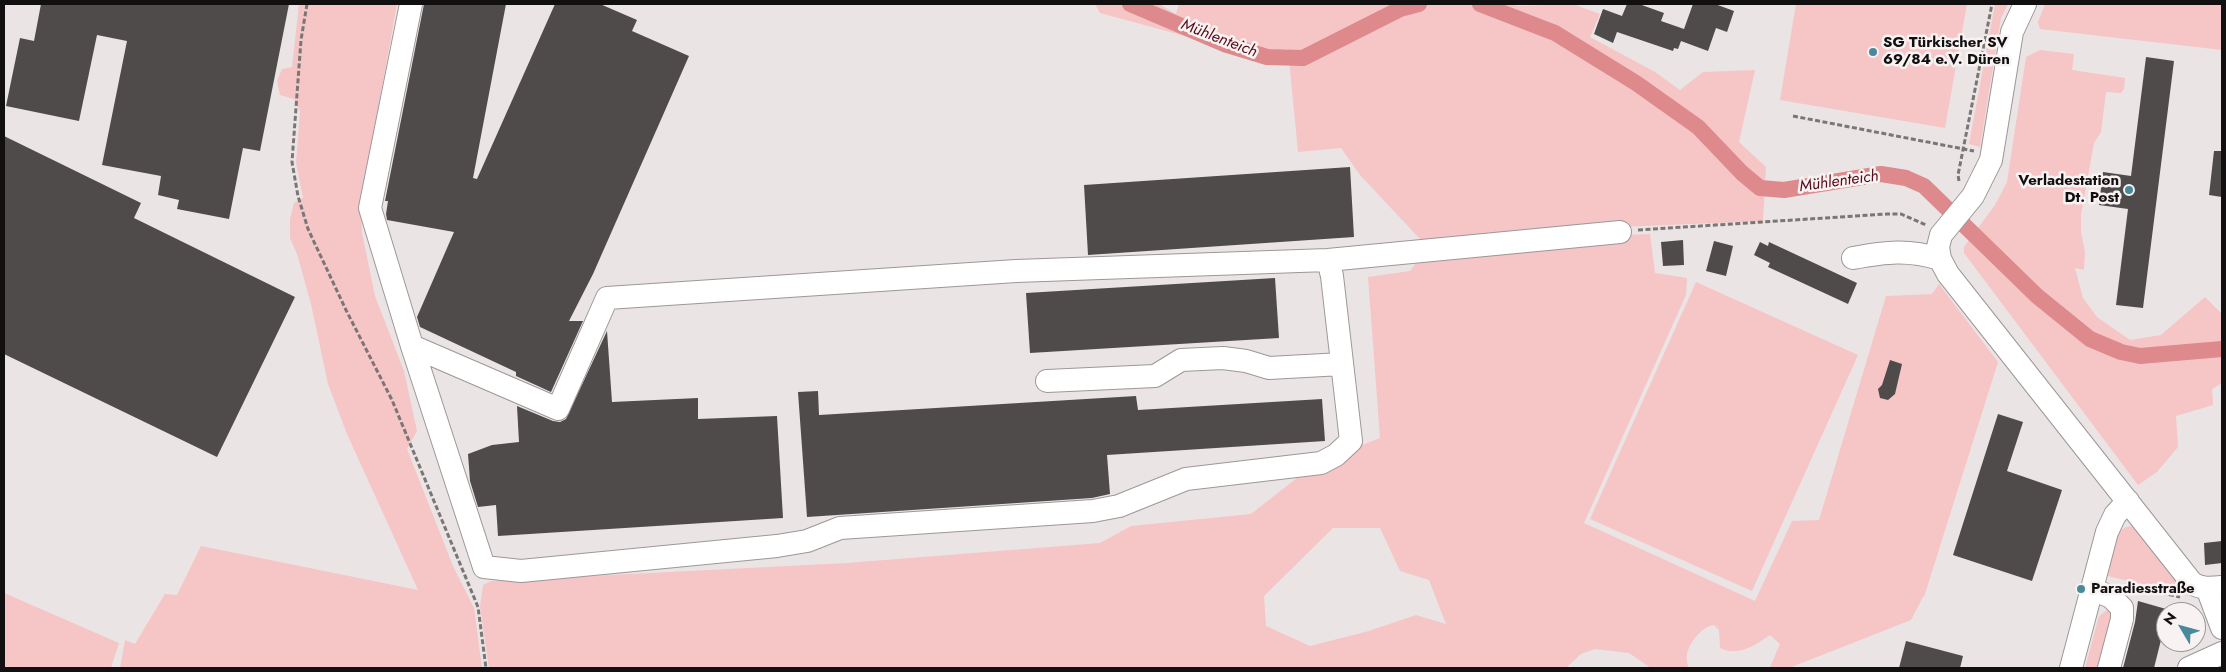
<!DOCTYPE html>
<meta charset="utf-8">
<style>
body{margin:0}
#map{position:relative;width:2226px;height:672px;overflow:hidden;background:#ebe4e4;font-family:Jost,sans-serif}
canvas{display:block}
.frame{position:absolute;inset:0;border:5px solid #110f0f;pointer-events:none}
.north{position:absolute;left:2156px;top:602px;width:50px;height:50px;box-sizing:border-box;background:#f8f2f2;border:1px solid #9c9797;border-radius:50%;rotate:307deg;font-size:14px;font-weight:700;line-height:20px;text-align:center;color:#110f0f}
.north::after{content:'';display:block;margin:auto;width:18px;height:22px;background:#488a9c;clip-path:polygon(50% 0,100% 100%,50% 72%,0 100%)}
</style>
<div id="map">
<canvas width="2226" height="672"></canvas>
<div class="frame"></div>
<div class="north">N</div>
</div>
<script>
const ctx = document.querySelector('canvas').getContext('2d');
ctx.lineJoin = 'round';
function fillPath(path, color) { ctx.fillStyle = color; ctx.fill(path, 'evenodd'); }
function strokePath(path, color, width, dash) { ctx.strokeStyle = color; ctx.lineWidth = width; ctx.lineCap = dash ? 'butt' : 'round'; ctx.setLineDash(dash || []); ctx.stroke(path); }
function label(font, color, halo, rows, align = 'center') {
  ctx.font = font + ' Jost,sans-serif'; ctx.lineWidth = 5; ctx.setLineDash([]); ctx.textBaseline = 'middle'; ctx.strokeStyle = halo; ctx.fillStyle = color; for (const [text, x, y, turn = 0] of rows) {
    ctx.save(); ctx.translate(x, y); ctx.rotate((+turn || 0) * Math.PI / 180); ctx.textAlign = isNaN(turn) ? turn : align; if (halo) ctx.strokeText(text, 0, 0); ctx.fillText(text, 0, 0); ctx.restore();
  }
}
const green = new Path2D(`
 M299,4h98l-36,199 1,30 13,63 29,75 13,60 -10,18 46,117 21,42 8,60h-362l5,-28 10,4 30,-50 12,1 24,-49 217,44 -71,-156 -19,-50 -17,-80 -14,-50 -7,-16v-19l4,-16 9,-5 -7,-35 4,-52 -6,-12 -14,-4 -3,-14 5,-12 10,-2z
 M1095,4h64l17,10 3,-10h336l2,2 56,-2 27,10 -10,23 65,35 25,18 23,-18 52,-2 -16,72 27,25 -3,54 -143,6 -199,13 -61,-65 -19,-27 -43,4 -10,-103 -21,2 -21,7 -54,-20 -92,-25z
 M1796,4h171l-22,124 -165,-28z
 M1995,4h13l-7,14 -21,129 -11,-3z
 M2045,4h177v46l-182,-21 -2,-7z
 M2040,50l34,4 -2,16 53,8 -1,11 -3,4 -15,-1 -5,40 -7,11 -13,72v17l4,20 -1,18 -9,-2 8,30 14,19 33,23 31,-5 44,-38 17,17v69l-10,6 1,16 -37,11 2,31 -21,25 -19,13 -174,-232v-6l31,-42 12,-23 19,-125z
 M1650,234l5,39 32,5 -1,17 -102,228 171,78 37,-80 27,-1 67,-224 46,-2 7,-10 59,78 -74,235h-1l-12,23 -122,48 -19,-1 10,-23 -10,-9c-15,10 -31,22 -50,13l-1,-18 -5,-5c-12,1 -26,19 -27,30 -1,4 1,9 1,13h-37l-22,-15 -34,-4 -14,5 -15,14h-1077l-9,-61 3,-22 8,-4 356,-18 253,-20 31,-17 120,-12 65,-51 64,-25 -12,-161 42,-6 13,-18v-9zM1333,528h47l20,43 29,9 17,44 -30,-9 -47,16 -59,15 -44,-20 -2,-30z
 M1696,282l162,73 -106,236 -162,-72z
 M2131,526l7,4 51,66 -81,-20c3,-15 3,-48 23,-50z
 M4,593l115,50 -8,25h-107z
 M2107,610l6,5 -13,53h-15l14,-52z`);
const canal = new Path2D(`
 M1130,4l94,40 43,13 36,1 97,-49 19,-5
 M1480,4l75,29 81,50 62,44 44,46 18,15 24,2 97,-16 25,4 18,8 113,110 53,43 31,13 19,4 82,-7`);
const building = new Path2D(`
 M41,4h248l-29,147 -17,-3 -14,71 -52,-10 2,-9 -21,-5 3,-19 -59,-11 25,-124 -30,-6 -18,86 -73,-15 14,-68 14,3z
 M424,4h82l-33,174 4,1 78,-175h45l37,16 -5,11 57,25 -96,218 -24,47h14l-32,71 -35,-16v-4l-96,-45 -3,-10 37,-85 -67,-12 -1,-6 2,-13h-3z
 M1627,4h12l25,9 -3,8 23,8 9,-25h22l19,7 -7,21 -11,-4 -8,23 -27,-10 -3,8 -4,-1 -1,3 -56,-19 -4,11 -19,-9 9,-25 19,7z
 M2146,57l28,4 -31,247 -27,-3 12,-96 -29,-4 4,-33 28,4z
 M4,136l137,67 -7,15 161,79 -78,160 -213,-103z
 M2214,151h8v46l-13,-2z
 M1350,167l4,70 -266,18 -4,-70z
 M1683,240l1,25 -21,1 -2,-24z
 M1714,241l19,5 -7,30 -20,-5z
 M1760,242l8,4 1,-4 88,41 -9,21 -80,-37 2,-4 -16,-8z
 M1275,278l4,60 -249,15 -4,-60z
 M607,331l5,71 86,-4v21l79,-3 6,102 -285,18 -2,-31 -18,2 -8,-26 -2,-27 24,-9 27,-3 -2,-36 36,15 7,1 6,-3z
 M1890,360l12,4 -7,30 -7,6 -8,-2 -2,-9 4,-4z
 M818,391l1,24 317,-19 2,14 184,-11 3,42 -218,14 3,39 -18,4 -285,19 -9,-125z
 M1998,414l25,8 -16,49 55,19 -30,91 -79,-26z
 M2222,541v22l-17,2 -1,-22z
 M2138,601l28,8v33l-5,-2 -7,28h-31l12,-46z
 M1906,641l57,15 -3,12h-61z`);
const path = new Path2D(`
 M307,4l-6,36 -9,122 6,34 10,33 38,81 46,90 86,207 8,61
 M1793,116l181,35
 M1959,181l-1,-6 34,-171
 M1638,230l249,-16h14l25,11
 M2125,585l55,12`);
const minor = new Path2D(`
 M411,4l-41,204 42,138 146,63 49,-111 409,-27 312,-11 4,16 19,165 -15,14 -15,8 -135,16 -67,27 -26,5 -253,17 -33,13 -30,5 -256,25 -37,-4 -72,-221
 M2025,4l-13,28 -21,128 -18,36 -32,39 -3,12 2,12 8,15 244,309c9,6 19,5 30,4
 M1853,258c33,-6 55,-9 87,1
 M1328,260l292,-28
 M1047,381l108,-5 26,-16 42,-2 23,3 23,7 73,-4
 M2207,588l15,40
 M2092,589l19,8 11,11v11l-13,49
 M2071,668l36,-136 8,-17 13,-14
 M2189,668l33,-15`);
const markers = [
 [1873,52,5,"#488a9c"],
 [2129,190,5,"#488a9c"],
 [2081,589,5,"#488a9c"]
];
const poiNames = [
 ["SG Türkischer SV",1883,43],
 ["69/84 e.V. Düren",1883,60],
 ["Verladestation",2119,181,"right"],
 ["Dt. Post",2119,198,"right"],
 ["Paradiesstraße",2091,589]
];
const waterNames = [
 ["Mühlenteich",1219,39,21],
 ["Mühlenteich",1839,182,-8]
];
fillPath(green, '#f6c5c6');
strokePath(canal, '#de898c', 16);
fillPath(building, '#504b4b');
strokePath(minor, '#9d9797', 24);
strokePath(path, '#7b7676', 3, [5, 2.5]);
strokePath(minor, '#fff', 22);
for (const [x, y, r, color] of markers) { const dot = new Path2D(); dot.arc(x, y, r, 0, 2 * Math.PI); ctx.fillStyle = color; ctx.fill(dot); strokePath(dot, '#f8f2f2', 2); }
label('bold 15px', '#110f0f', '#f8f2f2', poiNames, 'left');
label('italic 16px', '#570b19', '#f8f2f2', waterNames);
</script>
